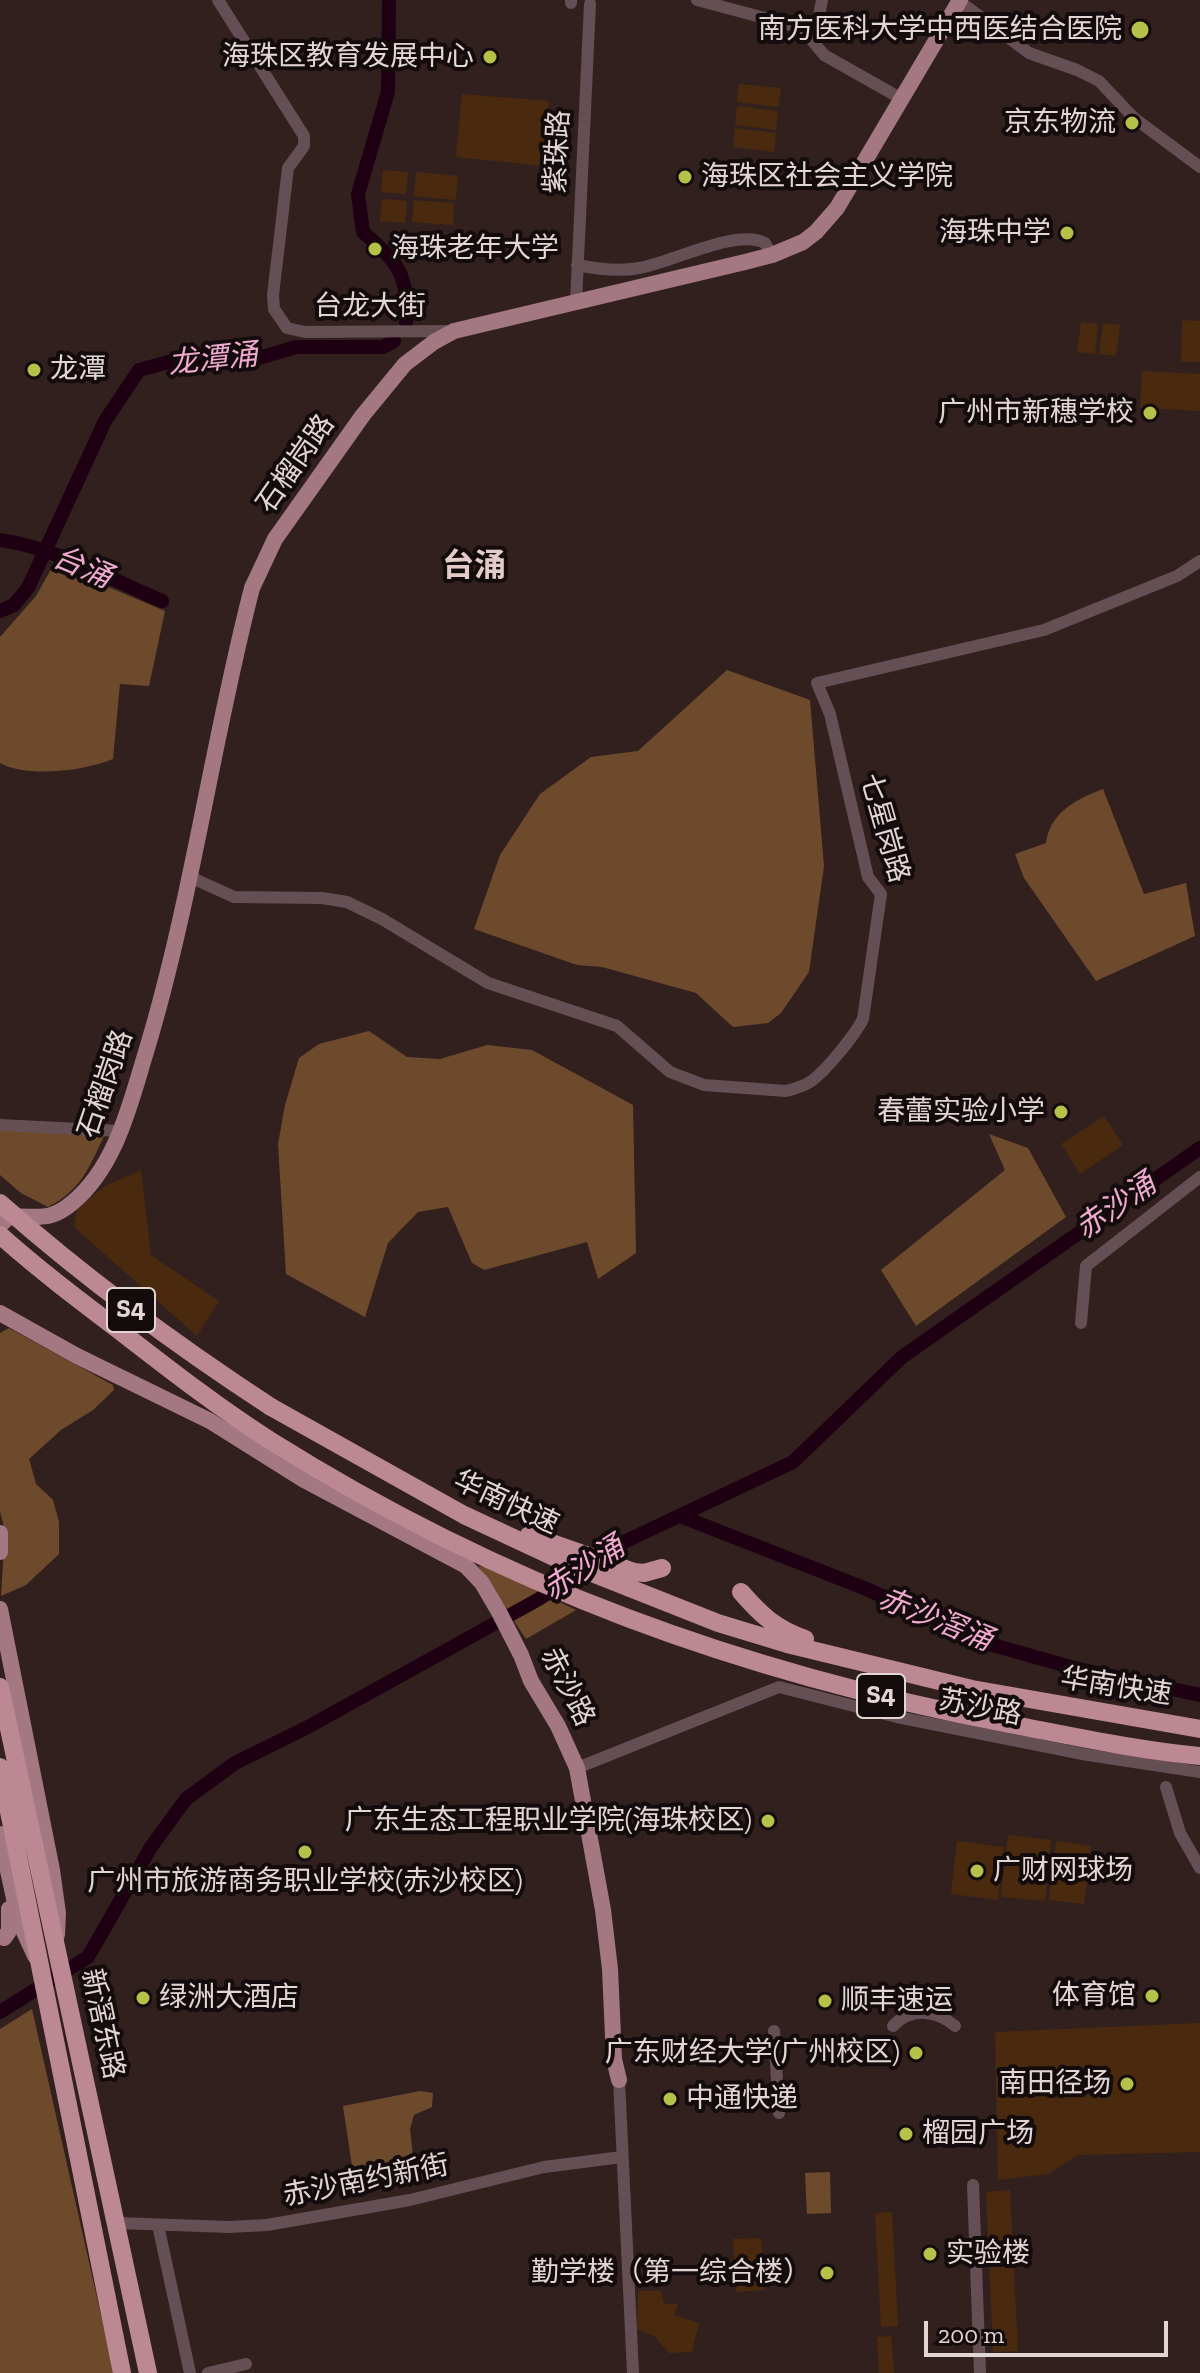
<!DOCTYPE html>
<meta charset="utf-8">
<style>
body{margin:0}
#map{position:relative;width:1200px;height:2373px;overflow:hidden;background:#32201f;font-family:"Zilla Slab",serif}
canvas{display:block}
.scale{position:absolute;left:924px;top:2321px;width:244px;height:36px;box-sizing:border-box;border:4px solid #e2d6d5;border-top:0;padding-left:10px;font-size:24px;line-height:28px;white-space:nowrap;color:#e2d6d5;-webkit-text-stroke:6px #140c0c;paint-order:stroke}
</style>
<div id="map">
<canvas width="1200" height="2373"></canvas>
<div class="scale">200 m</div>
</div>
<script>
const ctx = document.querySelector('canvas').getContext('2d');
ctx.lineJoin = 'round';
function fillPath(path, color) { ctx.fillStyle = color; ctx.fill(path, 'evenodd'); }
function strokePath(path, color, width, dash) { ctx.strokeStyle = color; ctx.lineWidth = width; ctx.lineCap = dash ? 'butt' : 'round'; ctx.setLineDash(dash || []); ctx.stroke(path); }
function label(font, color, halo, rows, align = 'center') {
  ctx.font = font + ' "Zilla Slab","Noto Sans SC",serif'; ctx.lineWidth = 8; ctx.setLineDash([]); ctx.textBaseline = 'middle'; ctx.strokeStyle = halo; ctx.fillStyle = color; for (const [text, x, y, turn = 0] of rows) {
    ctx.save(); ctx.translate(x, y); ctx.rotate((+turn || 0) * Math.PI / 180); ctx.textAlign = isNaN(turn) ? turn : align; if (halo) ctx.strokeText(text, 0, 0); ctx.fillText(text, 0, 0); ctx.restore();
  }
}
const green = new Path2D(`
 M739,84l42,4 -3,19 -41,-5z
 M462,94l87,7 -4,65 -89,-9z
 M737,106l41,5 -2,19 -41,-5z
 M735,128l41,5 -2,19 -41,-5z
 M383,170l25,2 -2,22 -25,-2z
 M416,172l42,4 -2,24 -42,-4z
 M382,199l25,2 -2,22 -25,-2z
 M414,200l40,3 -1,22 -41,-3z
 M1182,320l18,1v41h-19z
 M1081,322l17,2 -3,30 -18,-2z
 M1103,323l17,2 -4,31 -17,-2z
 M1142,371l58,3v37l-60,-3z
 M1104,1116l19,29 -43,29 -19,-30z
 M141,1170l10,85 68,46 -22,35 -123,-109 3,-19 28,-22z
 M1008,1835l43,5 -6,61 -44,-4z
 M957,1841l47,6 -6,53 -47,-6z
 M1056,1841l35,5 -7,58 -35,-4z
 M1200,2023v129l-122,3 -30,19 -50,6 -3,-148z
 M693,2038l1,17 -30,2 -1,-18z
 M1010,2190l8,161 -25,1 -7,-160z
 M892,2212l6,114 -17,1 -6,-114z
 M761,2238l4,52 -29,2 -3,-53z
 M638,2291h23l3,13h14l-4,11 25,8 -7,29 -23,1 -15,-17 -17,-7z
 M891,2336l3,37h-15l-2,-36z`);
const forest = new Path2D(`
 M54,564l111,47 -16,75 -29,-2 -7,75c-29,12 -86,19 -113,4v-126l36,-41z
 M727,670l83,30 14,166 -15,106 -28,41 -13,10 -35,4 -37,-34 -94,-26 -25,-2 -103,-36 26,-74 40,-61 51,-37 47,-6z
 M1103,789l41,105 42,-11 9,53 -99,45 -72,-103 -9,-24 31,-11c4,-30 30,-44 57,-54z
 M369,1031l38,26 33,2 47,-14 45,5 101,55 3,148 -38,26 -11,-37 -103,28 -12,-7 -24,-56 -30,5 -30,31 -23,74 -79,-43 -8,-130 7,-39 14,-47 20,-14z
 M0,1130l104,6c-15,32 -23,54 -56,71l-27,-14 -21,-18z
 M989,1134l39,14 38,69 -150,109 -35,-56 124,-100z
 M9,1328l104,57 1,5 -21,20 -32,20 -32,29 7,25 17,16 6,22v32l-33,31 -25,11 4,-65 -5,-20v-178z
 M478,1566l9,1 89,43 -50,29z
 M32,2009l82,364h-114v-344z
 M420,2091l13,2 -1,14 -18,8 -4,14 4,34 7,3 4,14 -69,13 -13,-87z
 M830,2172l1,41 -24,1 -2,-41z`);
const river = new Path2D(`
 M389,0l-1,92 -30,102 5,38c35,31 45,40 43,90
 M0,540c56,8 110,39 162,61
 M0,611l14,-6 14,-17 77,-167 34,-51 37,-10 69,2 51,-15h87l11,-6
 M680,1516l184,72 129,57 81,23 126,27
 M0,2012l88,-55 63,-110 35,-48 49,-36 71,-35 233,-129 85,-57 169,-80 109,-105 298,-209`);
const minor = new Path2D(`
 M218,0l86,136v10l-16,22 -15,127 1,14 13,19 18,4 147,-1
 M697,0l105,28 22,27 78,44
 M959,1l70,52 48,17 22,11 35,37 66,49
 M571,3v-3
 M814,43l8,-43
 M577,265c20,4 42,7 62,3 35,-6 96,-40 126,-25l7,12
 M576,302l14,-298
 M190,877l44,20 88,1 25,4 35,17 106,64 129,43 53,46 34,13 82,6c8,-2 16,-4 24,-9 15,-10 45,-47 53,-63l18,-125 -13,-17 -38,-163 -13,-31 227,-53 133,-54 23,-15
 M0,1125l119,6
 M1081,1323l5,-57 114,-89
 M577,1768l202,-81 118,30 191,38 112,17
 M1166,1787l14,46 20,35
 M893,2026c18,-19 43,-16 62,0
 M774,2031l5,82
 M619,2080l14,293
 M973,2185l7,188
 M117,2223l112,4 38,-2 143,-25 134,-33 78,-10
 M158,2225l32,148
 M208,2373l38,-9`);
const major = new Path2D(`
 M0,1225l9,-8c27,-3 38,7 63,-14 44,-36 58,-99 74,-151 46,-152 66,-310 106,-464l23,-49 88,-124 42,-51 29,-22 20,-11 291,-69 27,-7 31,-13 13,-10 21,-24 123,-208
 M0,1313l77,43 133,65 94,59 162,86 16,17 17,29 22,43 10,26 27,45 19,42 26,142 7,59 4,90 5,21
 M0,1533v19
 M0,1609l52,261 6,43 -1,22
 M0,1834l19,87 16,35
 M4,1938l5,-7v-22`);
const highway = new Path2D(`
 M0,1235c38,34 79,65 120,96 49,38 99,77 151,110 231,145 472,232 738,283 63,12 127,26 191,32
 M271,1407l193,108 105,49 149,59 69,21 185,45 228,40
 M529,1535l105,37 10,1 18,-5
 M741,1592c21,24 34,36 64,47
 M0,1687l148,686
 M0,1767l122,606`);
const highwayBridge = new Path2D(`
 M0,1203c85,75 176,142 271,204`);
const markers = [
 [1140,30,10,"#b6c149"],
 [490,57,8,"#b6c149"],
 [1132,123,8,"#b6c149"],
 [685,177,8,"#b6c149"],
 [1067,233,8,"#b6c149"],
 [375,249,8,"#b6c149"],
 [34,370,8,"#b6c149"],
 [1150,413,8,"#b6c149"],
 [1061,1112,8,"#b6c149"],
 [768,1821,8,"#b6c149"],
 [305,1852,8,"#b6c149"],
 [977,1871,8,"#b6c149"],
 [1152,1996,8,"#b6c149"],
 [143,1998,8,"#b6c149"],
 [825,2001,8,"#b6c149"],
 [916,2053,8,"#b6c149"],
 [1127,2084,8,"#b6c149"],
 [670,2099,8,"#b6c149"],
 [906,2134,8,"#b6c149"],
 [930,2254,8,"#b6c149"],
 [827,2273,8,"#b6c149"]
];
const shields = [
 [131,1310,48],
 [881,1696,48]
];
const shieldNames = [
 ["S4",131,1310],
 ["S4",881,1696]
];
const poiNames = [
 ["南方医科大学中西医结合医院",1122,30],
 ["海珠区教育发展中心",474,57],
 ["京东物流",1116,123],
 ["海珠区社会主义学院",701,177,"left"],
 ["海珠中学",1051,233],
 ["海珠老年大学",391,249,"left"],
 ["龙潭",50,370,"left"],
 ["广州市新穗学校",1134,413],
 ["春蕾实验小学",1045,1112],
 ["广东生态工程职业学院(海珠校区)",752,1821],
 ["广财网球场",993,1871,"left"],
 ["广州市旅游商务职业学校(赤沙校区)",305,1882,"center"],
 ["体育馆",1136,1996],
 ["绿洲大酒店",159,1998,"left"],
 ["顺丰速运",841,2001,"left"],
 ["广东财经大学(广州校区)",900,2053],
 ["南田径场",1111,2084],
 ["中通快递",686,2099,"left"],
 ["榴园广场",922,2134,"left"],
 ["实验楼",946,2254,"left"],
 ["勤学楼（第一综合楼）",811,2273]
];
const streetNames = [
 ["紫珠路",558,152,-87],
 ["台龙大街",370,307],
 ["石榴岗路",296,464,-55],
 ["七星岗路",884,828,74],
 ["石榴岗路",106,1084,-71],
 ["华南快速",506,1503,25],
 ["赤沙路",567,1687,63],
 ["华南快速",1116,1687,9],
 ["苏沙路",980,1708,11],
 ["新滘东路",102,2024,78],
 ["赤沙南约新街",366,2181,-11]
];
const waterNames = [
 ["龙潭涌",213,360,-6],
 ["台涌",82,568,23],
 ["赤沙涌",1116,1207,-35],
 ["赤沙涌",584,1569,-33],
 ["赤沙滘涌",935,1620,22]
];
const quarterNames = [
 ["台涌",474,567]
];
fillPath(green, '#492a0e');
fillPath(forest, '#6e4a2c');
strokePath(river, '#1e0012', 14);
strokePath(minor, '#654f54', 12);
strokePath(major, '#a37882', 16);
strokePath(highway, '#bc8894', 18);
strokePath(highwayBridge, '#bc8894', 18);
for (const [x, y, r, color] of markers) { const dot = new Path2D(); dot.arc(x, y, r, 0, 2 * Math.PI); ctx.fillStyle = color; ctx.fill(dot); strokePath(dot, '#140c0c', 3); }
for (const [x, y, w] of shields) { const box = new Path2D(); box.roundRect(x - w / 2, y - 22, w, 44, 6); ctx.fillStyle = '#140c0c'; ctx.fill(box); strokePath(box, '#e2d6d5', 2); }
label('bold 26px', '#e2d6d5', null, shieldNames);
label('28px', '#e2d6d5', '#140c0c', poiNames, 'right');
label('28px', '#e2d6d5', '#140c0c', streetNames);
label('italic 30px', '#f0aad0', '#140c0c', waterNames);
label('bold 32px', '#e3cbca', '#140c0c', quarterNames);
</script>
